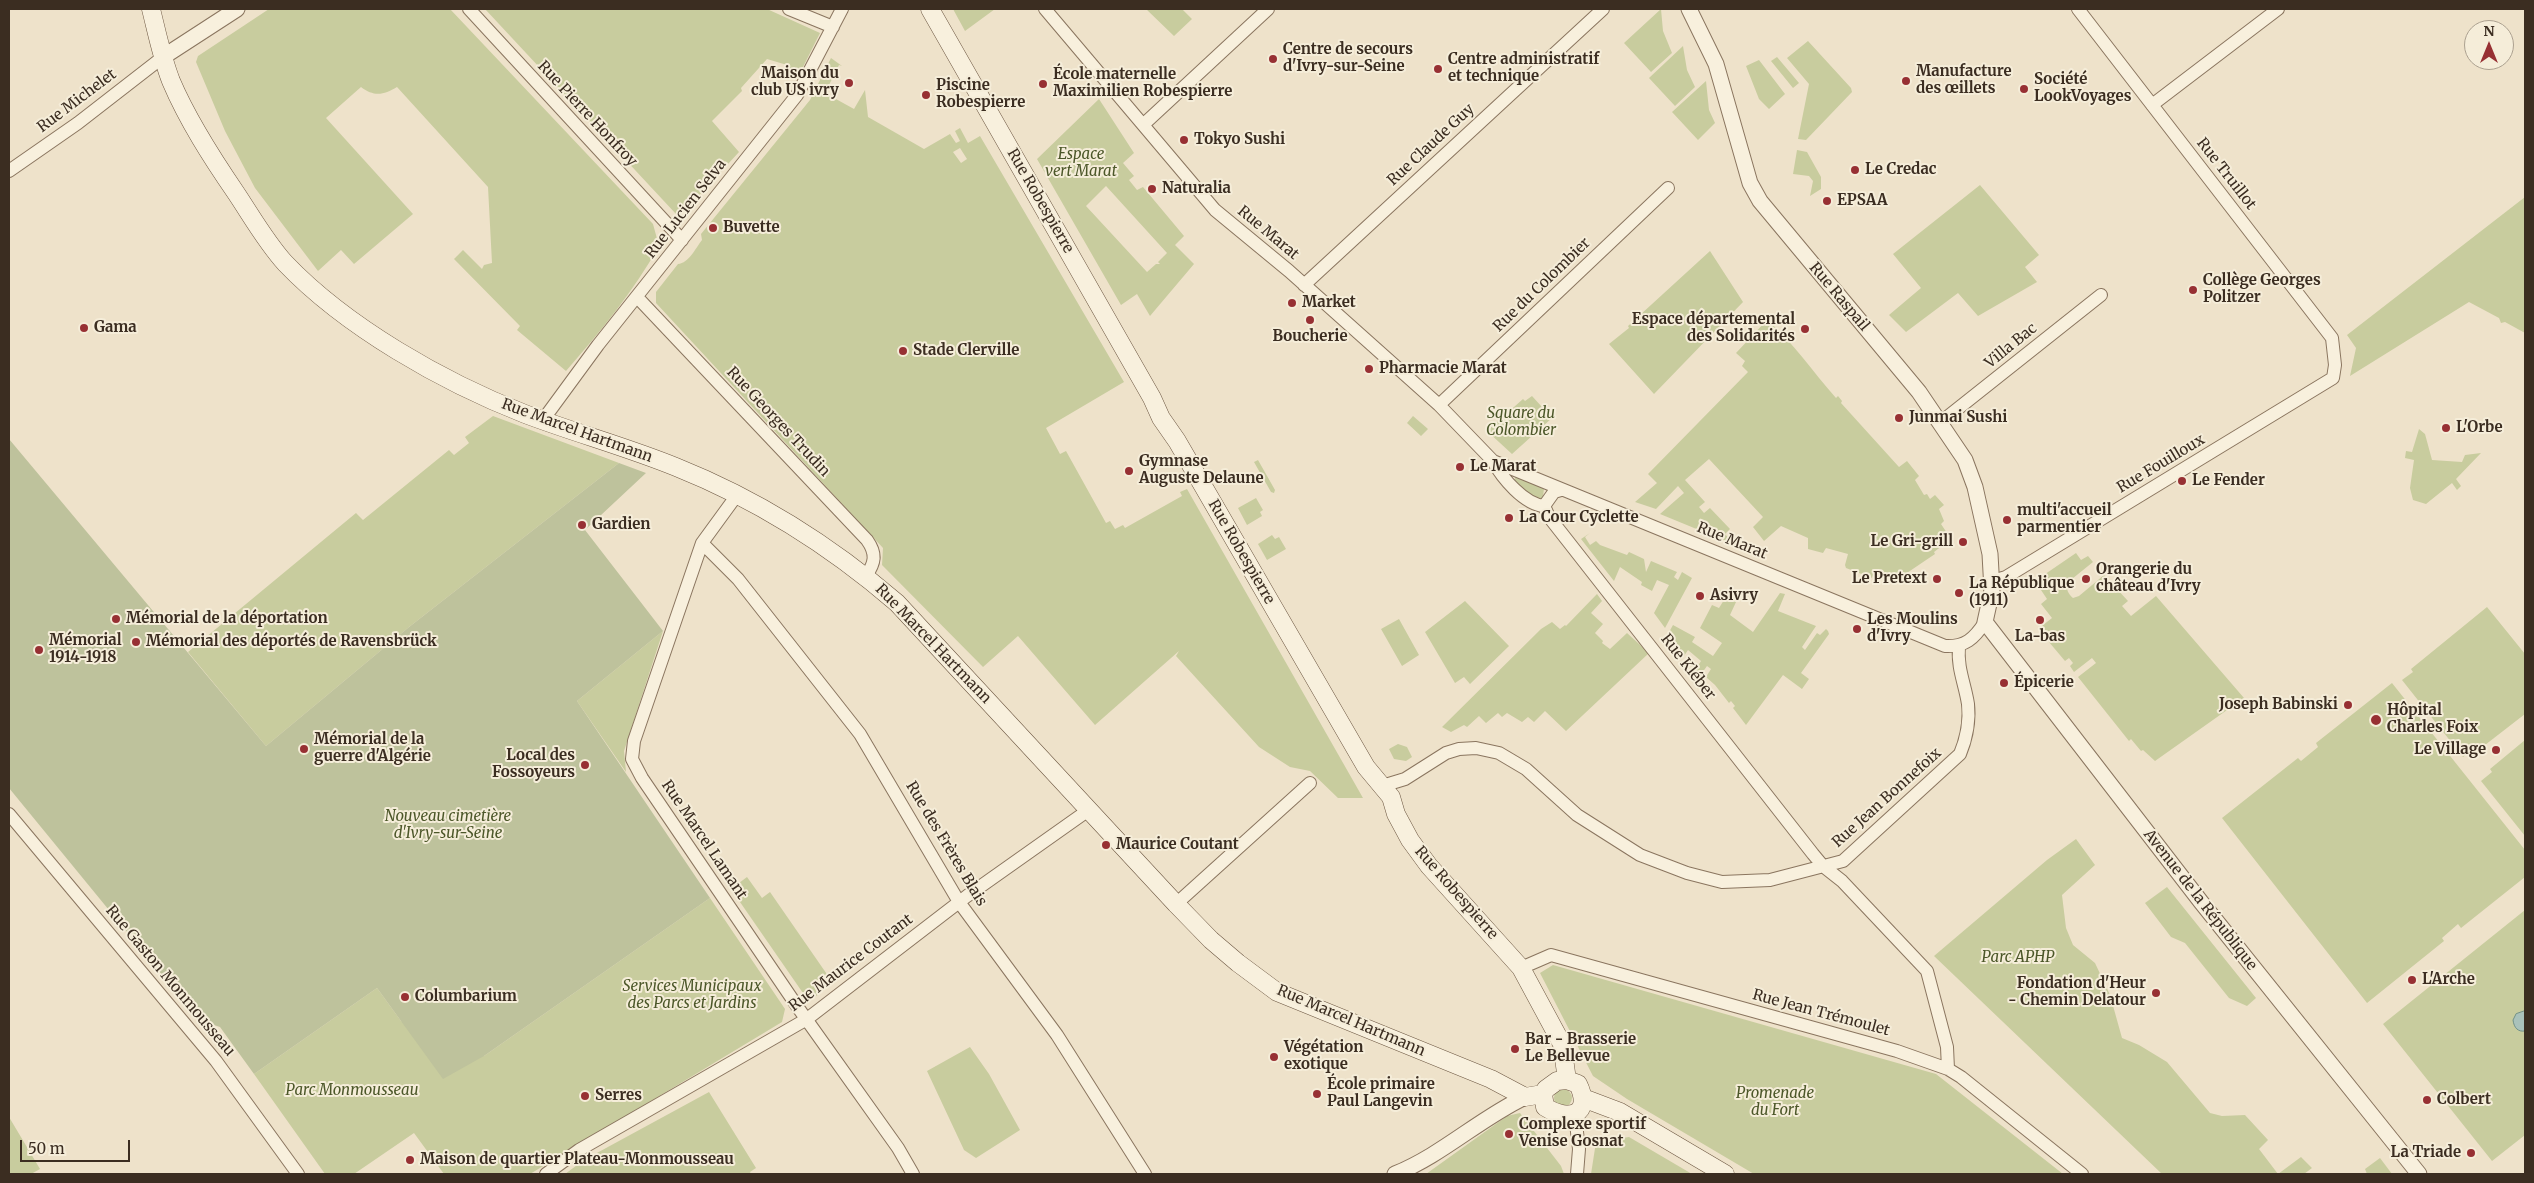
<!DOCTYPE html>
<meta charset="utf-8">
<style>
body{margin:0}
#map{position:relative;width:2534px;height:1183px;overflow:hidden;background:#eee2ca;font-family:Merriweather,serif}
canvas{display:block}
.frame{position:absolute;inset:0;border:10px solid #3b2d21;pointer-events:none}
.north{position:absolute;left:2464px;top:20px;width:50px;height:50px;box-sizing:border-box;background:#f5edd9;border:1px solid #aba08f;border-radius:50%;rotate:0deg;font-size:14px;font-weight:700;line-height:20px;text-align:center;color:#3b2d21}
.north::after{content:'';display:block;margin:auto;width:18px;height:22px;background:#973033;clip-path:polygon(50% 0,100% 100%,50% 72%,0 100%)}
.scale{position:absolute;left:20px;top:1140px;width:110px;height:22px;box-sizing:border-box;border:2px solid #3b2d21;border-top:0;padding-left:6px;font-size:15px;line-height:18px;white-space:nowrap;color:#3b2d21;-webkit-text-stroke:4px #f5edd9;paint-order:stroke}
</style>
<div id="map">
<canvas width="2534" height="1183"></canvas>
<div class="frame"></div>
<div class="north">N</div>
<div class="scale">50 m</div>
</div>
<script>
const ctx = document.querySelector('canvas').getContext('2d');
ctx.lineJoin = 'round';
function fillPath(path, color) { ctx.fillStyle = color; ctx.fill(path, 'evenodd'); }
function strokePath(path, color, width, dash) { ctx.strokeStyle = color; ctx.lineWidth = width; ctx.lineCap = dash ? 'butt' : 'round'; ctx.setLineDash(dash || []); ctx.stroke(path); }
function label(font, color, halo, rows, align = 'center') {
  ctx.font = font + ' Merriweather,serif'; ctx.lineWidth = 4; ctx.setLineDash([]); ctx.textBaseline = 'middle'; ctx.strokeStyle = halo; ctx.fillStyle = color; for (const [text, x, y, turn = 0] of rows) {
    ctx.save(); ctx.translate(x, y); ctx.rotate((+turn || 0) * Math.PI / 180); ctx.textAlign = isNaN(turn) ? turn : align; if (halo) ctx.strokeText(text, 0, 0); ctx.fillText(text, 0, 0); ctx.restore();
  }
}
const green = new Path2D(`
 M269,9h181l203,215 6,22c-26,46 -59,86 -93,125l-49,-41 3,-4 -66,-67 9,-9 19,19 2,-4 8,-2 -4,-76 -91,-100c-13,8 -23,10 -36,0l-35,31 87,96 -59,50 -13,-14 -23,21 -63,-83 -30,-57 -29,-69 2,-6z
 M485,9h282l53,24 -22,44 -11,-12 -20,-6 -26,29 1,3 -30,30 27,31 -56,61 -7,1z
 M953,9h42l-30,22z
 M1146,9h36l10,10 -18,17z
 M1661,9l2,22 9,22 -21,19 -27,-29z
 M1808,41l43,47 1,4 -46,48 -8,-1 11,-55 -22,-26z
 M1683,46l4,24 8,17 -20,19 -26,-28z
 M1777,57l22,26 -6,5 -22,-27z
 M831,58l11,8 -3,-1 -14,28 29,16 11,-19 3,27 56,32 26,-15 6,9 4,-2 -5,-10 5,-3 8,15 12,-7 144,246 -78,46 14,26 6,-3 40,72 4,-2 5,8 8,-4 2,3 57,-32 -2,-4 7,-3 176,309h-25l-28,-27 -20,-4 -31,-20 -83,-91 3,-5 -84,74 -77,-89 -35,31 -101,-102 1,-17 -227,-245v-11l22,-28c11,-1 17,-15 24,-24l-1,-6 109,-134zM960,148l7,11 -6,4 -8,-11z
 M1759,60l26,34 -16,15 -10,-10 -13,-33z
 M1706,81l3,29 6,13 -17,17 -26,-28z
 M1099,99l35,54 -11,10 11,13 -5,4 8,10 6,-3 41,49 -9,9 19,19 -44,52 -13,-22 -16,11 -84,-146zM1106,186l61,67 -9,9 2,2h-4l-9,8 -61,-66z
 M1797,150l10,2 14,25v12l-11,7 3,-15 -4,-5 -16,-2z
 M1980,185l59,70 -14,12 12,15 -59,34 -20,-23 -52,39 -17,-17 32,-27 -28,-34z
 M2525,197v136l-20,-11 -4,1 -2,-5 -30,-16 -119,74 6,-28 -9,-13z
 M1710,251l33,51 -89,92 -45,-50 20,-16 -1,-2z
 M1767,320c27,23 45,51 69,78l2,-2 4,5 -1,2 58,64 8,-6 12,15 -4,4 9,15 3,-1 3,5 5,-4 9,10 -5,4 5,12 -3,3 10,15 -17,13 1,2 -37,25 -25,-4 -1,3 -26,-10 -1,-3 3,-11 -22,-6 -3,5 -15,-4v-11l-27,-12 -17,15 -11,-14 10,-10 -54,-58 -24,21 20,22 -6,5 5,6 6,-5 20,21 -5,5 8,10 -73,-30 24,-21 -6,-7 -22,23 -21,-7 22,-19 -9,-9 100,-102 -6,-6 3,-5 -9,-8z
 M1532,396l20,22 -40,36 -25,-23 36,-32 2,2z
 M493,416l126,47 -210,164 -143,119 -78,-94 168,-139 7,7 86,-70 5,5 15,-12 -4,-6z
 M1413,416l15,13 -7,7 -14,-13z
 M2419,429l6,5 7,26 30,2 3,-7 16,-2 -25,26 5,7 -4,4 -5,-7 -26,21 -13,-4 -3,-12 4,-28 -9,-2 1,-7 6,1z
 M1258,460l17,30 -1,3 -3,-1 -17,-30z
 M1516,477l28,11 -1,9 -3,3 -7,-1 -19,-19z
 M1256,498l7,12 -3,2 2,4 -15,9 -9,-17z
 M1590,533l-5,4 5,8 6,-4 4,4 27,10 2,-3 15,7 2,13 5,-11 26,11 -3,5 4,3 4,-8 10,6 -27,50 -11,-15 15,-28 -12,-5 -5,11 -11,-6 1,-3 -22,-15 -6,14 -33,-42z
 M1272,535l3,4 4,-2 7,12 -19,11 -9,-16z
 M2076,553l5,7 7,-4 5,6 -26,21c-1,6 1,11 6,15l6,-2 25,-21 24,26 -6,5 9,10 25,-20 88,102 -89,63 -12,-11 -2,1 -10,-12 -2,2 -51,-64 18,-14 -4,-5 -18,14 -4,-6 3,-3 -4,-5 -4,3 -27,-32 14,-11 -11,-14 6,-5 -12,-18z
 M1720,590l12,6 -2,4 6,2 -6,13 23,17 27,-39 5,1 -7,17 38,15 -14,21 3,3 12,-17 3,2 6,-6 2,2 1,3 -28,39 8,6 -7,10 -19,-14 -37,50 -13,-17 2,-2 -4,-5 -2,2 -14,-18 -9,-8 5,-8 -4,-3 -10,14 4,4 -3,5 -8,-10 11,-18 -13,-11 -4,6 -16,-22 5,-9 22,12 -3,5 21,14 9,-13 -22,-15 12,-23 7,3 5,-8 -7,-5z
 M1597,594l5,7 -11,12 12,11 -8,9 8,8 -1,2 8,6 17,-16 22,20 -83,78 -21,-20 -11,11 -6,-5 -6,5 -15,-9 -5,4 -4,-4 -12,10 -7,-7 -12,11 -3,-2 -13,7 -9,-5 99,-98 11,-7 8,7 5,-4 1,1z
 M1465,601l44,45 -39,38 -6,-7 -9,6 -30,-51z
 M2487,607l38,47v60l-49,38 -2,-3 -11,8 -61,-77 11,-8 -2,-3z
 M1399,619l20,36 -17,11 -21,-37z
 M663,631l-39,120 2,21 -49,-71z
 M2392,683l133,167v27l-64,51 -3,-4 -16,14 2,3 -77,62 -145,-185 76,-60 3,3 17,-14 -2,-4z
 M2525,740v96l-44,-55 11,-9 -2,-3z
 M1398,744l9,3 5,10 -6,4 -12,-2 -5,-10z
 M2076,839l19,26 -33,30 4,33 7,17 22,18 15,32 12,43 17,7 28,17 43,51 12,3 23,-1 23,25 -9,9 19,25 23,-17 11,11 -8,6h-142l-228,-218 113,-96z
 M747,877l15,21 8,-6 63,91 -18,14 -10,-1 -74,-107z
 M2167,887l89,111 -9,8 -18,-8 -44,-55 -14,-6 -26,-34z
 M710,898l75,111 -3,13 -252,152h-86l-30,-41 -60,41h-29l-71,-100 123,-86 24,33 83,35z
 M2525,910v225l-33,26 -109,-137z
 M1553,965l383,109 127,100h-309l-127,-75 -34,-23 -53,-103z
 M970,1047l19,27 31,56 -44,28 -12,-8 -37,-79z
 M1554 1098a9 9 0 1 1 18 0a9 9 0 1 1-18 0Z
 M709,1092l47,76 -6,4 1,2h-186l19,-14z
 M1520,1113l41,53 3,8h-138l81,-58z
 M9,1117l31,52 -9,5h-22z
 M1629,1137l63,37h-101l5,-32z
 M2380,1158l12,16h-25l-2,-5z`);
const cemetery = new Path2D(`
 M9,439l257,307 143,-119 210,-164 27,10 -61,57 78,101 -86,70 133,197 -226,158 -41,23 -66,-91 -123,86 -34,-47 -21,-7 -190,-232z`);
const water = new Path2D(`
 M2525,1011v20c-7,1 -11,-3 -12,-11l3,-6z`);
const minor = new Path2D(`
 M469,9l213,231
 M789,9l44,18
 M1045,9l170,201 74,61 150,134 54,56 452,185c20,1 29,-7 40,-24
 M2152,105l126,-96
 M1144,124l124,-115
 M9,171l69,-48 85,-66
 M1304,285l299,-276
 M637,297l230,243c10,14 8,23 -1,36
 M1439,405l229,-217
 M543,420l55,-75 199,-250 45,-86
 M1941,422l160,-127
 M1493,461c9,17 31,43 51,45
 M1561,490l-7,2 -10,14 5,11 264,337 10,12 19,15 85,90 20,76 1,22
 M737,495l-35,48 -68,198 -2,18 10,19 157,231 99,139 15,26
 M702,543l36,36 122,155 99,168 98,133 88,139
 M1992,581l14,-4 327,-199 2,-13 -3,-27 -254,-329
 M1382,786l23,-7 41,-26 13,-4 17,-1 23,5 27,16 51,46 63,40 47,18 35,9 48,-2 73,-19 117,-107c7,-17 10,-32 8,-50 -3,-20 -11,-36 -9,-57
 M9,814l207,247 82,113
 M1176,904l134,-121
 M1521,968l30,-13 346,96 51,18 13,8 121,97
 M1575,1115l4,34 -2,25
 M546,1174l33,-24 228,-131 160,-123 123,-87`);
const tertiary = new Path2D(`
 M1689,9l27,55 34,119 10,18 159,191 46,68 10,27 15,67 2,36 -7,32 216,280 218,272
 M163,57l74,-48
 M1395,1174c47,-19 84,-55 130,-77`);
const secondary = new Path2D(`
 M151,9c6,24 11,49 20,72 17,40 41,77 65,112 16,24 30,49 49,70 61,64 158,119 240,151 50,19 102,33 151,53 80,32 156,80 221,136l279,301 35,36 27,23 39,29 214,87 34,18 18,-3
 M930,9l222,389 9,20 16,23 189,326 25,30 5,17 14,26 19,26 92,102 41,76 5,36
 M1567,1080l11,4c15,31 -9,38 -33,23l-2,-13 3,-5 11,-8z
 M1583,1098l37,14 105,62`);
const markers = [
 [1273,59,5,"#973033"],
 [1438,69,5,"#973033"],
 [1906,81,5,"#973033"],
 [849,83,5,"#973033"],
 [1043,84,5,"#973033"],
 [2024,89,5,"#973033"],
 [926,95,5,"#973033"],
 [1184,140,5,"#973033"],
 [1855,170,5,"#973033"],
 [1152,189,5,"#973033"],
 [1827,201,5,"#973033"],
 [713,228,5,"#973033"],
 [2193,290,5,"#973033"],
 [1292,303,5,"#973033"],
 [1310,320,5,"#973033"],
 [84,328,5,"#973033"],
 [1805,329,5,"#973033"],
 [903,351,5,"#973033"],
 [1369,369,5,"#973033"],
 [1899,418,5,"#973033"],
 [2446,428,5,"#973033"],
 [1460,467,5,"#973033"],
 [1129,471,5,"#973033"],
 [2182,481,5,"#973033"],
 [1509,518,5,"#973033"],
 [2007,520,5,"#973033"],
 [582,525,5,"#973033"],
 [1963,542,5,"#973033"],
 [1937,579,5,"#973033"],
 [2086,579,5,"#973033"],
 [1959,593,5,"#973033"],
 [1700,596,5,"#973033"],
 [116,619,5,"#973033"],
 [2040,620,5,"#973033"],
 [1857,629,5,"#973033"],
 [136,642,5,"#973033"],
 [39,650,5,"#973033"],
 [2004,683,5,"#973033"],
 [2348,705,5,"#973033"],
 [2376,720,6,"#973033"],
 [304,749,5,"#973033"],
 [2496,750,5,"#973033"],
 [585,765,5,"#973033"],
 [1106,845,5,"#973033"],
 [2412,980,5,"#973033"],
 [2156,993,5,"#973033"],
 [405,997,5,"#973033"],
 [1515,1049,5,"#973033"],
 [1274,1057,5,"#973033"],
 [1317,1094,5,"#973033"],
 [585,1096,5,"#973033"],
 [2427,1100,5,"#973033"],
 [1509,1134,5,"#973033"],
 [2471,1153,5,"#973033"],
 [410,1160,5,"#973033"]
];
const poiNames = [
 ["Centre de secours",1283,50],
 ["d'Ivry-sur-Seine",1283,67],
 ["Centre administratif",1448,60],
 ["et technique",1448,77],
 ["Manufacture",1916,72],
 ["des œillets",1916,89],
 ["Maison du",839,74,"right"],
 ["club US ivry",839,91,"right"],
 ["École maternelle",1053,75],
 ["Maximilien Robespierre",1053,92],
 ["Société",2034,80],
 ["LookVoyages",2034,97],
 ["Piscine",936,86],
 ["Robespierre",936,103],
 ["Tokyo Sushi",1194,140],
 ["Le Credac",1865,170],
 ["Naturalia",1162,189],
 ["EPSAA",1837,201],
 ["Buvette",723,228],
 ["Collège Georges",2203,281],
 ["Politzer",2203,298],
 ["Market",1302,303],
 ["Espace départemental",1795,320,"right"],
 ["des Solidarités",1795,337,"right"],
 ["Gama",94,328],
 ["Boucherie",1310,337,"center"],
 ["Stade Clerville",913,351],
 ["Pharmacie Marat",1379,369],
 ["Junmai Sushi",1909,418],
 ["L'Orbe",2456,428],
 ["Gymnase",1139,462],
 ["Auguste Delaune",1139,479],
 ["Le Marat",1470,467],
 ["Le Fender",2192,481],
 ["multi'accueil",2017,511],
 ["parmentier",2017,528],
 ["La Cour Cyclette",1519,518],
 ["Gardien",592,525],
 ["Le Gri-grill",1953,542,"right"],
 ["Orangerie du",2096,570],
 ["château d'Ivry",2096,587],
 ["Le Pretext",1927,579,"right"],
 ["La République",1969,584],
 ["(1911)",1969,601],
 ["Asivry",1710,596],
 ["Mémorial de la déportation",126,619],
 ["Les Moulins",1867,620],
 ["d'Ivry",1867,637],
 ["La-bas",2040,637,"center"],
 ["Mémorial",49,641],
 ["1914-1918",49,658],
 ["Mémorial des déportés de Ravensbrück",146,642],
 ["Épicerie",2014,683],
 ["Joseph Babinski",2338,705,"right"],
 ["Hôpital",2387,711],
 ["Charles Foix",2387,728],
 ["Mémorial de la",314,740],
 ["guerre d'Algérie",314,757],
 ["Le Village",2486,750,"right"],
 ["Local des",575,756,"right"],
 ["Fossoyeurs",575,773,"right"],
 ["Maurice Coutant",1116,845],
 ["L'Arche",2422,980],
 ["Fondation d'Heur",2146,984,"right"],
 ["- Chemin Delatour",2146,1001,"right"],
 ["Columbarium",415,997],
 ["Bar - Brasserie",1525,1040],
 ["Le Bellevue",1525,1057],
 ["Végétation",1284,1048],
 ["exotique",1284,1065],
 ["École primaire",1327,1085],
 ["Paul Langevin",1327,1102],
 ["Serres",595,1096],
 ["Colbert",2437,1100],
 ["Complexe sportif",1519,1125],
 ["Venise Gosnat",1519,1142],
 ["La Triade",2461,1153,"right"],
 ["Maison de quartier Plateau-Monmousseau",420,1160]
];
const streetNames = [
 ["Rue Michelet",77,101,-37],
 ["Rue Pierre Honfroy",587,114,47],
 ["Rue Claude Guy",1431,145,-43],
 ["Rue Truillot",2226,174,52],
 ["Rue Robespierre",1040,201,60],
 ["Rue Lucien Selva",686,209,-52],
 ["Rue Marat",1268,233,40],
 ["Rue du Colombier",1542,285,-44],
 ["Rue Raspail",1839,297,50],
 ["Villa Bac",2011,346,-39],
 ["Rue Georges Trudin",778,422,47],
 ["Rue Marcel Hartmann",577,431,20],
 ["Rue Fouilloux",2161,464,-31],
 ["Rue Marat",1732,541,22],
 ["Rue Robespierre",1241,552,60],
 ["Rue Marcel Hartmann",933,644,46],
 ["Rue Kléber",1688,667,52],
 ["Rue Jean Bonnefoix",1887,798,-42],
 ["Rue Marcel Lamant",704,840,56],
 ["Rue des Frères Blais",946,844,59],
 ["Rue Robespierre",1456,893,49],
 ["Avenue de la République",2200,900,52],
 ["Rue Maurice Coutant",851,963,-37],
 ["Rue Gaston Monmousseau",170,981,50],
 ["Rue Jean Trémoulet",1821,1013,15],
 ["Rue Marcel Hartmann",1351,1021,23]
];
const parkNames = [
 ["Espace",1081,155],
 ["vert Marat",1081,172],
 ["Square du",1521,414],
 ["Colombier",1521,431],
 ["Nouveau cimetière",448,817],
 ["d'Ivry-sur-Seine",448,834],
 ["Parc APHP",2018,958],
 ["Services Municipaux",692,987],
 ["des Parcs et Jardins",692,1004],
 ["Parc Monmousseau",352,1091],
 ["Promenade",1775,1094],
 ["du Fort",1775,1111]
];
fillPath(green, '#c8cc9e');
fillPath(cemetery, '#bec29c');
fillPath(water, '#aac2bb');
strokePath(water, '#719188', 1);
strokePath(minor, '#8a755f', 14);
strokePath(tertiary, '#8a755f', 17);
strokePath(secondary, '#6c5641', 19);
strokePath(minor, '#f8f0dd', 12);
strokePath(tertiary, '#f8f0dd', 15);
strokePath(secondary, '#f8f0dd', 18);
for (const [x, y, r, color] of markers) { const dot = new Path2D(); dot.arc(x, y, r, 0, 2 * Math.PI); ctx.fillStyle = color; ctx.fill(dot); strokePath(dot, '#f5edd9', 2); }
label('bold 15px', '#3b2d21', '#f5edd9', poiNames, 'left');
label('15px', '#3b2d21', '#f5edd9', streetNames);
label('italic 15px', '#4c5729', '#f5edd9', parkNames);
</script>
